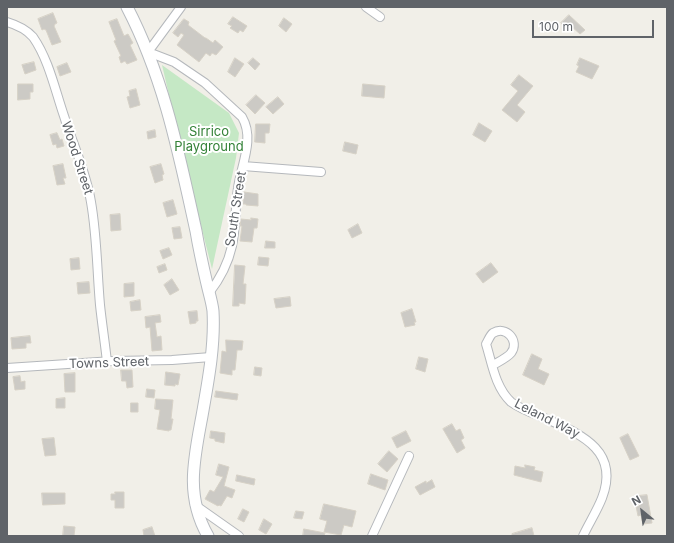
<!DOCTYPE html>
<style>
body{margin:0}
#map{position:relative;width:674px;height:543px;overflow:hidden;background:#f1efe8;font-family:Inter,sans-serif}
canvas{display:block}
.frame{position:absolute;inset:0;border:8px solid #5f6368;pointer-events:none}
.north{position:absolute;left:622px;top:491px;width:40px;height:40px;-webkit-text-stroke:3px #fff;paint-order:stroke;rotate:331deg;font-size:11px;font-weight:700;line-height:16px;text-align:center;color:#5f6368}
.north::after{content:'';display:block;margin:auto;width:14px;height:18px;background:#5f6368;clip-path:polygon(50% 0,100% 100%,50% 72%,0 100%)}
.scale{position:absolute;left:532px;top:20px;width:122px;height:18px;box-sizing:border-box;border:2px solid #5f6368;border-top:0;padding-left:5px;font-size:12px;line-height:14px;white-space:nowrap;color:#5f6368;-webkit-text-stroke:3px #fff;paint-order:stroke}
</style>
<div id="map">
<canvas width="674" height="543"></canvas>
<div class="frame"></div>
<div class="north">N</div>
<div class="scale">100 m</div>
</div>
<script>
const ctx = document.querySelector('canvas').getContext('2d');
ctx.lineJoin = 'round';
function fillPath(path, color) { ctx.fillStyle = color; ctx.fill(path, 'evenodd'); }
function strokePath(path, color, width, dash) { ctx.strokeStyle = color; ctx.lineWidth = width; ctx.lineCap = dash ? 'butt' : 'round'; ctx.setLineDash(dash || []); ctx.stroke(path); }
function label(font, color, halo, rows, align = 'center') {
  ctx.font = font + ' Inter,sans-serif'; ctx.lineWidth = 4; ctx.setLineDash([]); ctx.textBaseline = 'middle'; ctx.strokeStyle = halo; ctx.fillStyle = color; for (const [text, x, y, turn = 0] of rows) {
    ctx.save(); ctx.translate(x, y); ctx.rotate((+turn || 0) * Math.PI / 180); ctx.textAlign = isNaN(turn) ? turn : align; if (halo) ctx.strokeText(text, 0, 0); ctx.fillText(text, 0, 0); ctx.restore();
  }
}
const green = new Path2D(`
 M162,65l67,48 10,20 -3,25 -24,111 -29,-114z`);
const building = new Path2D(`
 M53,13l4,10 -2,1 -1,2 7,16 -9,3 -6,-15 -2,-1 -2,1 -4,-11z
 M569,15l16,15 -5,4 -9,-8 -4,4 -6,-7z
 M233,17l14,9 -4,6 -3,-2 -2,3 -8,-5 2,-2 -4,-2z
 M284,18l8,6 -6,8 -7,-6z
 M117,19l7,17 4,-2 5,9 -3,2 7,15 -10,4 -2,-3 -4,2 -2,-6 2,-1 -7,-15 2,-1 -7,-18z
 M184,19l5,3 -1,3 17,13h1l7,5 2,-3 8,7 -7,8 -4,-2 -2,3 -4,-3 -7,9 -22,-17 7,-10 -3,-2 -3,4 -5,-4z
 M235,58l9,6 -9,13 -7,-5z
 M253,58l7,6 -5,6 -7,-7z
 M580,58l19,8 -7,13 -16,-7 3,-6 -2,-1z
 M34,62l2,8 -11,4 -3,-9z
 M67,63l4,9 -11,4 -3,-9z
 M519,75l14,11 -16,19 8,7 -8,10 -15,-12 16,-19 -7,-6z
 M18,84h15v8h-3v7l-12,1z
 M363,84l22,2 -1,12 -22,-2z
 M136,89l4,16 -10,3 -3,-11 3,-1 -1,-5z
 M256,95l9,8 -10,11 -9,-9z
 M278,97l6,7 -11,10 -7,-7z
 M479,123l13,8 -7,11 -12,-7z
 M256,124h14l-1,9h-4v10l-10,-1z
 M155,130l1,7 -8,2 -1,-7z
 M57,133l3,7 2,-1 2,7 -7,2 -1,-4 -3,1 -3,-10z
 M345,142l13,3 -2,9 -13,-3z
 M63,164l3,14h-3l2,6 -8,1 -4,-19z
 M161,164l3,10 -2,1 1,5 -8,3 -5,-16z
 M244,192l14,2v12l-12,-1v-1h-3z
 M173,200l4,14 -10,3 -4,-14z
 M120,214l1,16 -10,1 -1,-16z
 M251,218l7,1 -1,9h-3l-2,14 -12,-1 2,-15h-2l1,-7 10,1z
 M358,224l4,9 -10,5 -4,-8z
 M180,227l2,11 -8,1 -2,-11z
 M266,241l9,1v6h-10z
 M169,248l3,7 -9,4 -3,-8z
 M259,257l10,1 -1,8 -10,-1z
 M79,258l1,11 -9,1 -1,-11z
 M491,263l7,9 -15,11 -7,-9z
 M165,264l2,6 -8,3 -2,-6z
 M235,265l10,1 -2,18h3l-1,20 -6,-1v3h-6z
 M172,279l7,11 -9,5 -6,-10z
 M89,282l1,11 -12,1 -1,-11z
 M134,283v13l-10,1v-13z
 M290,297l1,9 -15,2 -2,-9z
 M140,300l1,10 -10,1 -1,-9z
 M412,309l4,13h-2l1,3 -10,2 -4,-14z
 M197,311l1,10h-2v2l-6,1 -2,-12z
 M160,315l1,7 -6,1 2,14 4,-1 1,14 -10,1 -2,-24 -4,1 -1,-11z
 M30,336l1,7h-5v5l-14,1 -1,-11z
 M226,340l17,1 -1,9h-5l-2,20h-3v5l-12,-2 2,-22 4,1z
 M532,354l10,5 -4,10 11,5 -5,11 -21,-10z
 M419,357l9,2 -3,13 -9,-3z
 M255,367l7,1 -1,8 -7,-1z
 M121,370h11l1,17 -6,1 -1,-7h-4z
 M166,372l14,2 -2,11 -3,-1v2l-10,-1z
 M75,373v19h-10l-1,-18z
 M20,376l1,6 4,-1v8l-10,1 -2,-13z
 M147,389l8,1 -1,8 -8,-1z
 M216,391l22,3 -1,6 -22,-3z
 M65,398v10h-9v-9z
 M156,399l17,1 -2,19h2l-2,11h-2v1l-12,-2 3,-19 -5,-1z
 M131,403h7v9h-7z
 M452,424l4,7 4,-2 4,9 -3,2 4,8 -8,5 -14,-24z
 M211,431l14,2 -1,10 -9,-2v-2l-5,-1z
 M406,431l5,10 -14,7 -5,-10z
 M628,434l11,22 -9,4 -10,-22z
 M54,438l2,17 -11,1 -3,-17z
 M389,451l9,8 -11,13 -9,-8z
 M219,464l10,3 -5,19 11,4 -3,8 -5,-2 -6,10 -2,-1 -1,1 -13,-7 5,-9 4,2 9,-15 -7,-2z
 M525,465l10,2 -1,3 9,2 -2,10 -27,-7 1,-9 10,2z
 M371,474l17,6 -3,10 -17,-6z
 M237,475l18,4 -1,6 -18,-4z
 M432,480l3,7 -15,8 -5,-8 11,-6v2z
 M115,492h9v16h-9v-8h-4v-6h4z
 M42,493h23v11l-22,1z
 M647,495l5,28 -9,1 -2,-9 -3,1 -2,-10h3l-1,-10z
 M324,504l32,7 -4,16 -8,-2 -3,10 -17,-3 3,-11 -7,-2z
 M243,509l6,3 -5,10 -6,-3z
 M296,511l8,1 -2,7 -8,-1z
 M264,519l8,5 -6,10 -7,-4z
 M64,526l11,1 -1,9h-11z
 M152,527l3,9h-11l-1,-6z
 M532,528l2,8h-22v-2z
 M304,529l21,4 -1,3h-21z`);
const street = new Path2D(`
 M181,7l-33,45 26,10 31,21 37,34c13,22 -1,48 -4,71 -3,19 -2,40 -6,58 -4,18 -12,33 -23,47
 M366,7l14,10
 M7,22c10,3 19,7 26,15 16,23 22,53 31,79 9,29 22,55 27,86 6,34 6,69 9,103 2,19 5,38 7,57
 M243,166l78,6
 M493,365c5,-3 14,-7 18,-12 9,-12 -5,-28 -18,-20 -3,2 -5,8 -7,11 6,19 9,43 25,58 11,8 24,12 36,17 35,16 73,32 55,79 -5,13 -13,25 -19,38
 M7,368l106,-7 59,-1 39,-3
 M195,505l44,31
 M372,536l37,-80`);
const secondary = new Path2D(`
 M127,7c37,71 52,147 69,224 3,18 7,36 11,53 2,9 5,18 6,27 2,35 -5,71 -11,105 -8,43 -17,80 6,120`);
const parkNames = [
 ["Sirrico",209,132],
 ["Playground",209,147]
];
const streetNames = [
 ["Wood Street",77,158,72],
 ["South Street",236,209,-81],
 ["Towns Street",109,363,-2],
 ["Leland Way",547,419,27]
];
fillPath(green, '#c5e8c5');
fillPath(building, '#cccac5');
strokePath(building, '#d6d1c6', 1);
strokePath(street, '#b5b8bc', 10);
strokePath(secondary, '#b6babf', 13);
strokePath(street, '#fff', 8);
strokePath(secondary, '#fff', 11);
label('13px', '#348238', '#fff', parkNames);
label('13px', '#5f6368', '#fff', streetNames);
</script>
